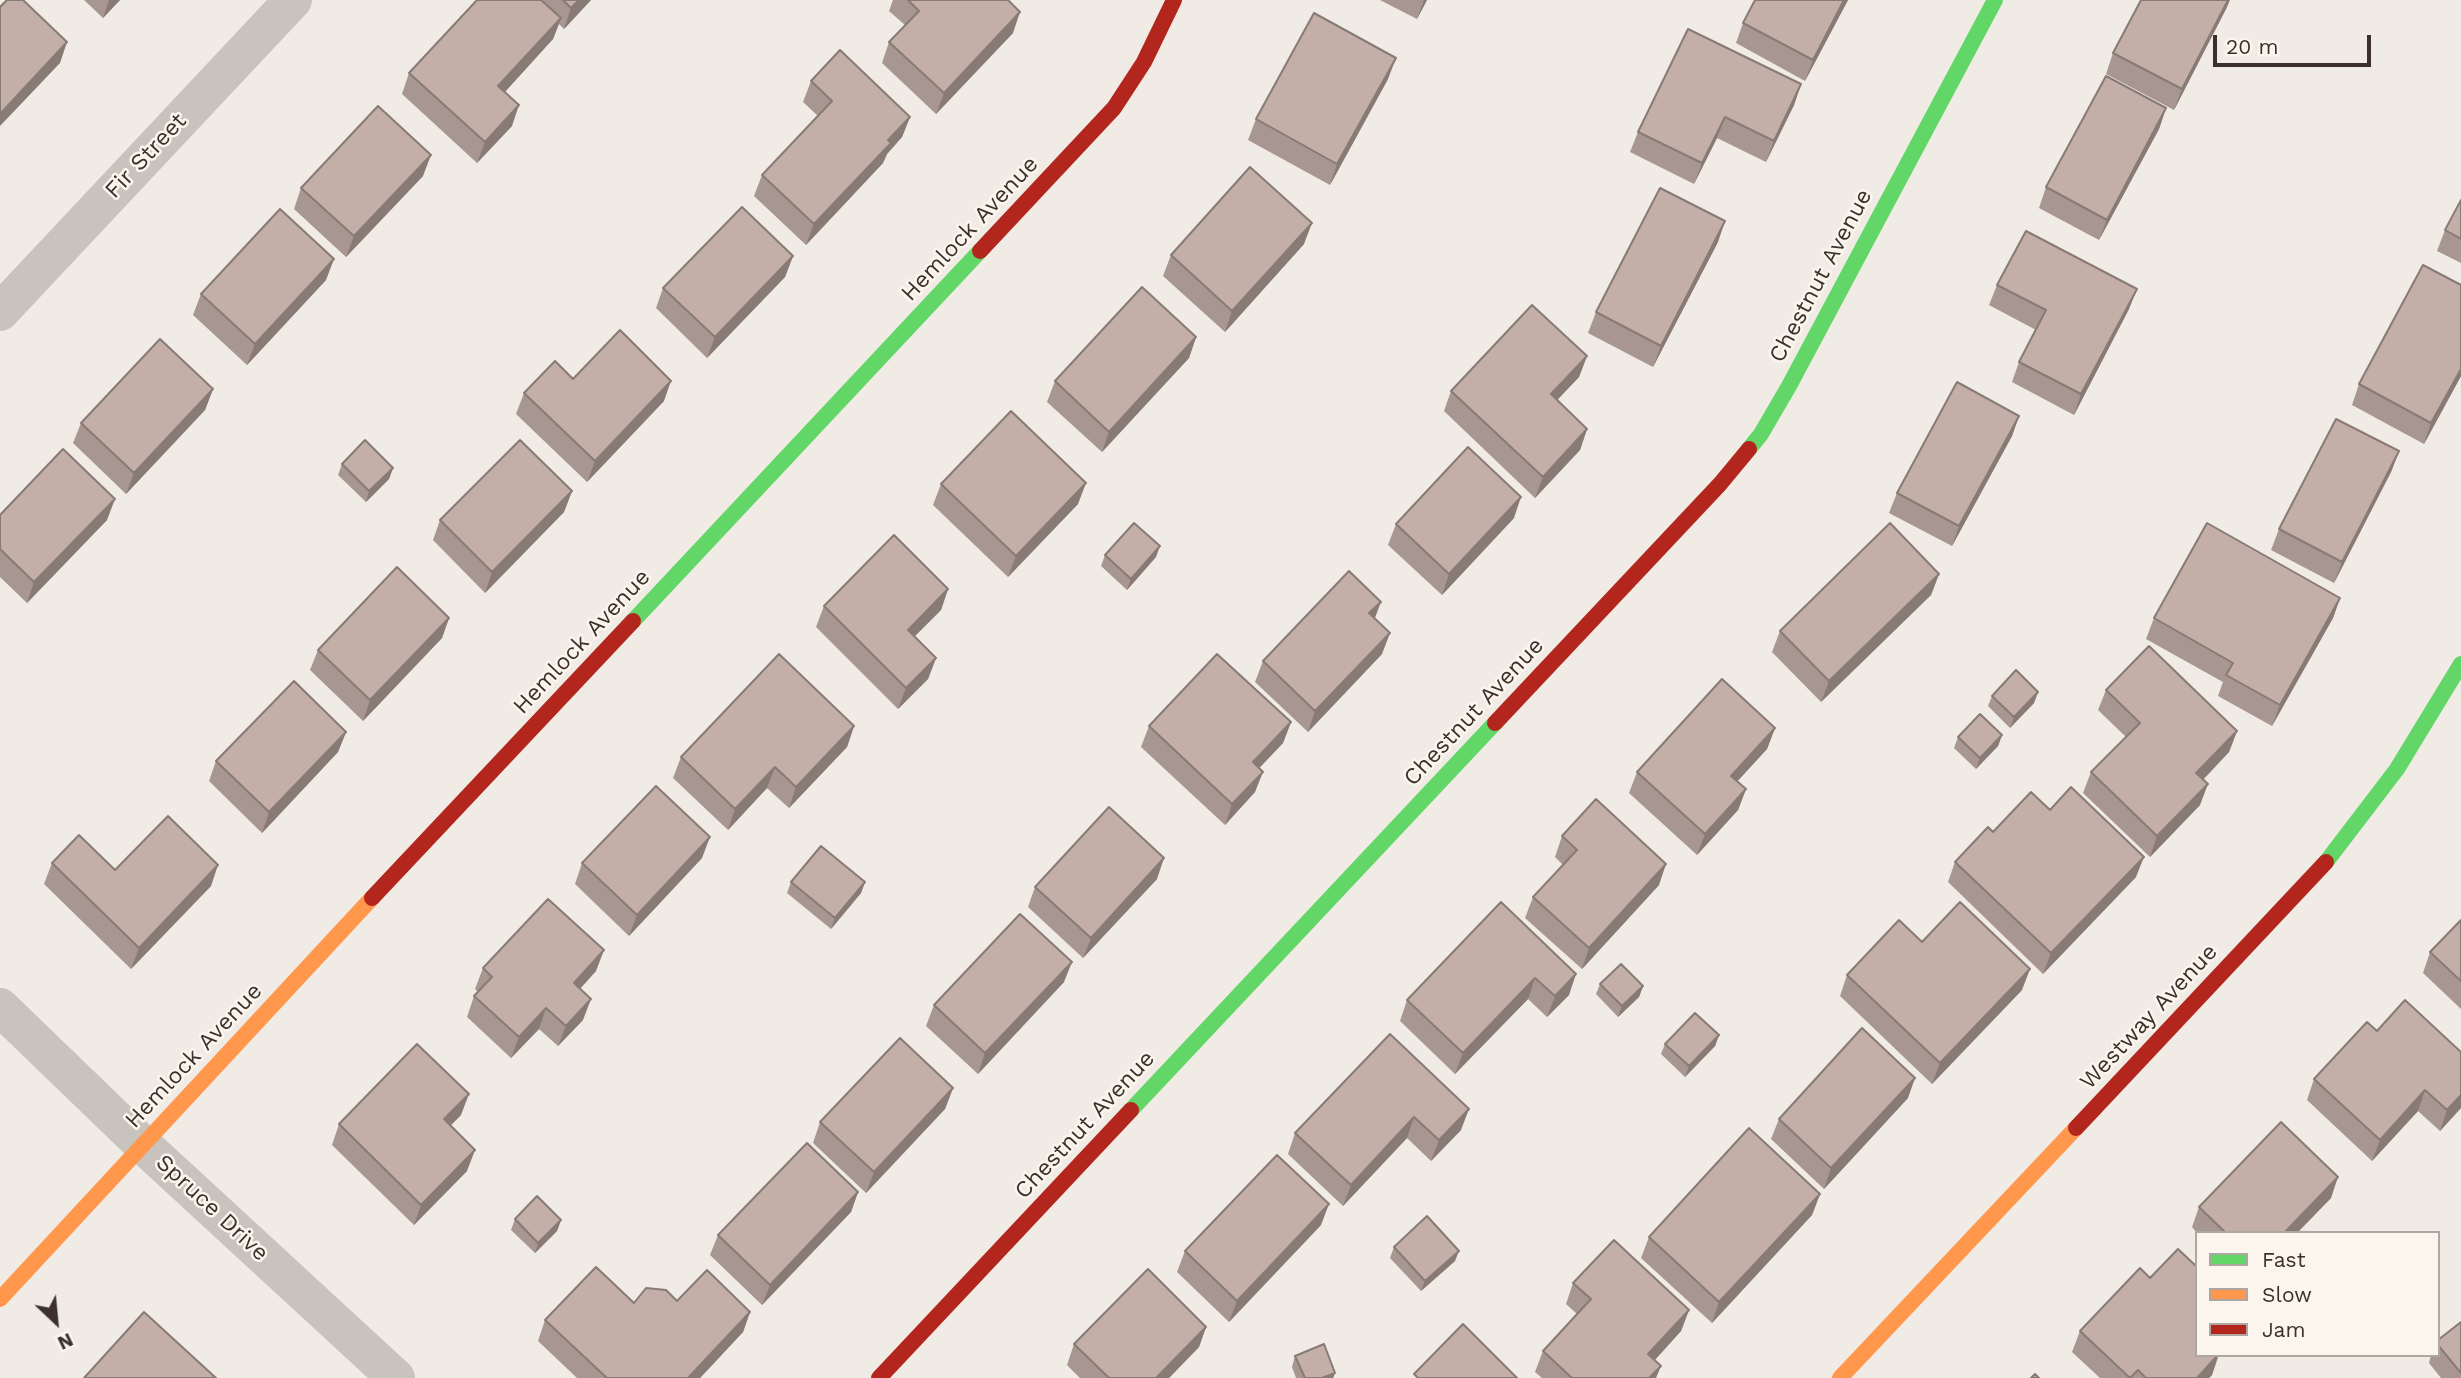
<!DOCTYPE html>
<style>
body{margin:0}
#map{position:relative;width:2461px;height:1378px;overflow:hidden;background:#f0ebe5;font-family:"Work Sans",sans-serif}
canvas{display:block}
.legend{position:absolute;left:2195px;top:1231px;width:245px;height:126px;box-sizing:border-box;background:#fbf5ee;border:2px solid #aea6a0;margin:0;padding:9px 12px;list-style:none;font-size:21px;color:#3b302b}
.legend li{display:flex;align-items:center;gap:14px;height:35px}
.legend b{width:35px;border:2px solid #aea6a0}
.north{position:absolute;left:21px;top:1287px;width:70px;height:70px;-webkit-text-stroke:5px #fbf5ee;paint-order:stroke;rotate:154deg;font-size:19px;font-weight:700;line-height:28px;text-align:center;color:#3b302b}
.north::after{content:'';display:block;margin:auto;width:24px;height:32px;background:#3b302b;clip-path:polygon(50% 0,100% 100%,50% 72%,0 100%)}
.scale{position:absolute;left:2213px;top:35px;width:158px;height:32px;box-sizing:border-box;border:4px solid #3b302b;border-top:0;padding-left:9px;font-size:21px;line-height:24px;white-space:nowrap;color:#3b302b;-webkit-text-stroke:5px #fbf5ee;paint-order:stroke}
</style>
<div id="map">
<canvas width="2461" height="1378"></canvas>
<ul class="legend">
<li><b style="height:9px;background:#63d668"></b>Fast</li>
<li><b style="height:9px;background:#ff974d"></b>Slow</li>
<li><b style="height:9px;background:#b3261e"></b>Jam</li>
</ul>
<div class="north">N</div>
<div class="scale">20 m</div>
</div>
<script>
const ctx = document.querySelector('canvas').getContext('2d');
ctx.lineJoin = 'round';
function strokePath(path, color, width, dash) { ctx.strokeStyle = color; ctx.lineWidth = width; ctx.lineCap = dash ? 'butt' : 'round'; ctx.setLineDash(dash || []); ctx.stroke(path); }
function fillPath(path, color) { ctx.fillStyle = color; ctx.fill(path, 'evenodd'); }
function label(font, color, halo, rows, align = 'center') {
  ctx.font = font + ' "Work Sans",sans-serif'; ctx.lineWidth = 5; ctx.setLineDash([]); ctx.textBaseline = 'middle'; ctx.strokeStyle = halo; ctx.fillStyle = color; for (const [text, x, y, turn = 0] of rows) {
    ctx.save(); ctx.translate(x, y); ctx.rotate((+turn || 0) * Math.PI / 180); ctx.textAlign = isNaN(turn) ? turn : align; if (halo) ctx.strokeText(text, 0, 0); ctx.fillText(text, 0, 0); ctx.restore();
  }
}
const street = new Path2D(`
 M0,312l293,-312
 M0,1007l142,137 254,234`);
const fast = new Path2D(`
 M1749,449l12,-15 28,-48 206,-386
 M633,621l347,-370
 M2326,862l71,-93 64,-105
 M1131,1110l364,-387`);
const slow = new Path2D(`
 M0,1299l372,-401
 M1840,1378l236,-250`);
const jam = new Path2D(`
 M980,251l134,-143 30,-46 30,-62
 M1495,723l225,-239 29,-35
 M372,898l261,-277
 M2076,1128l250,-266
 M879,1378l252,-268`);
const wall = new Path2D(`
 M84,0h36l-17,18z
 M477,0h114l-27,29 -5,-5 -6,15 -48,53 7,34 -35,37 -75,-69 7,-21z
 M893,0h115l5,33 -77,81 -54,-51 7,-21 16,-17 -16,-14z
 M1380,0h47l-10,19z
 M1848,0l-43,81 -69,-38 7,-20z
 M2227,7l-53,103 -68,-36 7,-21z
 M1388,79l-58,106 -82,-45 8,-21z
 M811,81l99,36 -8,20 -15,17 -4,9 -77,82 -52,-49 8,-21 56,-59 -15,-14z
 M1801,84l-7,21 -28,57 -49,-24 -23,46 -64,-32 8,-20z
 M2166,108l-7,21 -60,111 -60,-32 7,-21z
 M423,176l-77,81 -52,-48 7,-21z
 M2461,200v63l-24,-12 8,-21z
 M1718,242l-65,125 -65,-34 8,-21z
 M1304,244l-79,88 -62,-56 8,-21z
 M793,256l-8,21 -78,81 -51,-50 7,-20z
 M326,280l-79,85 -54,-50 8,-21z
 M1997,285l132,24 -55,106 -62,-33 7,-20 17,-32 -47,-25z
 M2461,285v91l-37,68 -72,-39 7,-21z
 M1196,337l-7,21 -87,94 -55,-50 8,-21z
 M1587,356l-8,21 -22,23 30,29 -7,21 -45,48 -91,-87 7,-20z
 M213,389l-8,21 -79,84 -53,-51 8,-20z
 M524,393l140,8 -77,81 -71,-68z
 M2019,416l-7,20 -60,110 -63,-33 8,-20z
 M2399,451l-8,21 -57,111 -63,-33 8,-21z
 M342,464l51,4 -4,11 -23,23 -28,-27z
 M941,484l137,20 -70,73 -75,-72z
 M572,491l-8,21 -79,81 -52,-53 7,-20z
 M0,515l107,5 -80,83 -27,-26z
 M1514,518l-72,77 -54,-50 8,-21z
 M1105,555l51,2 -29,33 -26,-24z
 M1939,574l-8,21 -110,107 -49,-50 8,-21z
 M948,589l-7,21 -27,27 22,21 -8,21 -30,30 -82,-82 8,-21z
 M2340,598l-7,20 -61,108 -54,-30 5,-14 -77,-43 8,-21z
 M449,618l-7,20 -79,83 -53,-51 8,-20z
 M1375,619l7,35 -74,78 -53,-50 8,-21z
 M2106,690l131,41 -8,21 -26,28 -3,25 -50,52 -67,-64 8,-21 35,-35 -28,-27z
 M2038,692l-4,11 -24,25 -22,-22 4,-10z
 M1291,722l-8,21 -24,25 -4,24 -30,33 -84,-78 8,-21z
 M854,726l-7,21 -58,61 -22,-20 -39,42 -55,-52 8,-21z
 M1775,728l-8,21 -30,32 9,8 -8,21 -41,45 -68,-62 8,-21z
 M346,732l-8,20 -76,81 -53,-52 7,-20z
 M2002,735l-4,11 -22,23 -22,-21 4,-11z
 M2050,810l86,67 -93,97 -95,-92 7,-20 38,-30z
 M1562,836l97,49 -77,84 -57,-51 8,-21 30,-32 -8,-8z
 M702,858l-73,78 -54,-52 7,-21z
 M52,863l63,7 96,16 -80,83 -87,-85z
 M1157,879l-74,79 -55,-51 7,-20z
 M791,882h74l-4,11 -30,36 -44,-36z
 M1501,902l68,93 -22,22 -19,-18 -73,75 -55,-53 7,-21z
 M2461,920v89l-38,-36 7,-21z
 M1922,942l100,48 -90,94 -92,-88 7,-21z
 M483,968l113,3 -16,18 3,31 -25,26 -19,-17 -28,29 -44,-41 7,-21 4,-4 -3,-3z
 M1064,982l-86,92 -52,-48 8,-21z
 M1600,984l43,2 -4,11 -21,20 -22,-23z
 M2377,1031l84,21v56l-21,23 -22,-20 -46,50 -65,-61 7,-21z
 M1390,1034l71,96 -30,31 -24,-23 -64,68 -55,-52 7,-21z
 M1719,1035l-4,11 -30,31 -24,-23 4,-10z
 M953,1088l-8,21 -79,84 -53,-50 7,-21z
 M1908,1098l-84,91 -53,-50 8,-20z
 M461,1115l-11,11 17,45 -53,54 -82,-80 7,-21z
 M858,1192l-7,20 -89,93 -52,-50 8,-20z
 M1820,1194l-8,21 -100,108 -71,-65 8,-21z
 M2331,1198l-34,35h-100l-5,-6 7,-20z
 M515,1219l46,1 -4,11 -22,22 -24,-23z
 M1321,1225l-92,97 -52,-50 8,-21z
 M1394,1247l61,14 -34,30 -31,-33z
 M2150,1278l47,77h22l-7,20 -3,3h-109l-28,-26 8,-21z
 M1573,1283l116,27 -8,21 -26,29 1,18h-114l-7,-6 8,-21 34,-37 -11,-10z
 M677,1301l73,11 -7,20 -43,46h-123l-39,-37 7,-21 89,-17z
 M2461,1322v56h-20l-12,-15 2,-8h7v-15z
 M1206,1327l-7,20 -30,31h-89l-13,-13 7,-21z
 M1295,1356l40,17 -2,5h-37l-4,-11z`);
const shadedWall = new Path2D(`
 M109,0h11l-17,18z
 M579,0h12l-27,29 7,-21z
 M1424,0h3l-10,19z
 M1844,0h4l-43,81 8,-21z
 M2228,0h2l-3,7 -53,103 8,-21z
 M1020,12l-7,21 -77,81 8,-21z
 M561,18l-8,21 -62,68 7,-21z
 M67,42l-7,21 -60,63v-12z
 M1396,58l-8,21 -58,106 7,-21z
 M1801,84l-7,21 -28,57 8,-21z
 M519,105l-7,21 -35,37 8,-21z
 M2166,108l-7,21 -60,111 8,-20z
 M910,117l-8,20 -15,17 -4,9 -77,82 8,-21z
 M1725,117l-8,21 -23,46 8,-21z
 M431,155l-8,21 -77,81 8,-21z
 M1725,221l-7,21 -65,125 8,-21z
 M1312,223l-8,21 -79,88 7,-21z
 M793,256l-8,21 -78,81 8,-21z
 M334,259l-8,21 -79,85 8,-21z
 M2137,289l-8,20 -55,106 7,-21z
 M1196,337l-7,21 -87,94 7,-20z
 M1587,356l-8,21 -36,38 8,-21z
 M2461,369v7l-37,68 7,-21z
 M671,381l-7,20 -77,81 8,-21z
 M213,389l-8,21 -79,84 8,-21z
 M2019,416l-7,20 -60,110 7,-20z
 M1587,429l-7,21 -45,48 8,-21z
 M2399,451l-8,21 -57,111 8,-21z
 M393,468l-4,11 -23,23 3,-11z
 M1086,483l-8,21 -70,73 8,-21z
 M572,491l-8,21 -79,81 7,-21z
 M1521,497l-7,21 -72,77 7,-21z
 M115,499l-8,21 -80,83 7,-21z
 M1160,546l-4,11 -29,33 4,-11z
 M1939,574l-8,21 -110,107 8,-21z
 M948,589l-7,21 -41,41 8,-21z
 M2340,598l-7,20 -61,108 8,-21z
 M1381,602l-8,21 -4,-10z
 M449,618l-7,20 -79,83 7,-21z
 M1390,633l-8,21 -74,78 7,-21z
 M936,658l-8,21 -30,30 8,-21z
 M2038,692l-4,11 -24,25 4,-11z
 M1291,722l-8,21 -38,40 8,-21z
 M854,726l-7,21 -58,61 7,-21z
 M1775,728l-8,21 -43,47 7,-20z
 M2237,731l-8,21 -40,42 7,-21z
 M346,732l-8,20 -76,81 7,-21z
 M2002,735l-4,11 -22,23 4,-11z
 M775,767l-8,21 -39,42 7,-21z
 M1263,772l-8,20 -30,33 7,-21z
 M2208,784l-8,21 -50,52 7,-21z
 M1746,789l-8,21 -41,45 8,-21z
 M710,837l-8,21 -73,78 8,-21z
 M2144,857l-8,20 -93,97 8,-21z
 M1164,858l-7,21 -74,79 8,-20z
 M1666,864l-7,21 -77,84 7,-21z
 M218,865l-7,21 -80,83 8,-21z
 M865,882l-4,11 -30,36 4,-11z
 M604,950l-8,21 -30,33 8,-21z
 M1072,962l-8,20 -86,92 7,-21z
 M2030,969l-8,21 -90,94 8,-21z
 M1576,974l-7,21 -22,22 8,-21z
 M1535,978l-7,21 -73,75 8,-21z
 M1643,986l-4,11 -21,20 4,-11z
 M591,999l-8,21 -25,26 8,-20z
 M546,1008l-7,21 -28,29 8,-21z
 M1719,1035l-4,11 -30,31 4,-11z
 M1915,1078l-7,20 -84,91 7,-21z
 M953,1088l-8,21 -79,84 8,-21z
 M2425,1090l-7,21 -46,50 8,-21z
 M469,1094l-8,21 -25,25 8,-21z
 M2461,1095v13l-21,23 7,-21z
 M1469,1109l-8,21 -30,31 8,-21z
 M1414,1117l-7,21 -64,68 8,-21z
 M475,1150l-8,21 -53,54 7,-20z
 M2338,1177l-7,21 -34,35h-13z
 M858,1192l-7,20 -89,93 8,-20z
 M1820,1194l-8,21 -100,108 7,-21z
 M1329,1204l-8,21 -92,97 8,-21z
 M561,1220l-4,11 -22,22 3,-10z
 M1459,1251l-4,10 -34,30 4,-10z
 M1689,1310l-8,21 -40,44 7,-21z
 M750,1312l-7,20 -43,46h-12z
 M1206,1327l-7,20 -30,31h-13z
 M2218,1355l-6,20 -3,3h-12z
 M1661,1366l-5,12h-7z
 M1335,1373l-2,5h-11z`);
const building = new Path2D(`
 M7,0h16l44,42 -67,72v-107z
 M477,0h64l20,18 -63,68 21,19 -34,37 -76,-69z
 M563,0h16l-8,8z
 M908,0h100l12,12 -76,81 -55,-51 30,-31z
 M1755,0h89l-31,60 -70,-37z
 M2141,0h87l-46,89 -69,-36z
 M1314,13l82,45 -59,106 -81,-45z
 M1688,29l113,55 -27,57 -49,-24 -23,46 -64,-31z
 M840,50l70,67 -22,23 3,3 -77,81 -52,-49 70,-74 -21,-20z
 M2106,76l60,32 -59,112 -61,-33z
 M378,106l53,49 -77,81 -53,-48z
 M1250,167l62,56 -80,88 -61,-56z
 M1660,188l65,33 -64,125 -65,-34z
 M2461,200v39l-16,-9z
 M742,207l51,49 -78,81 -52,-49z
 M280,209l54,50 -79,85 -54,-50z
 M2026,231l111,58 -56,105 -62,-32 27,-52 -49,-25z
 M2423,265l38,20v84l-30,54 -72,-39z
 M1142,287l54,50 -87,95 -54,-51z
 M1532,305l55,51 -36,38 36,35 -44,48 -92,-86z
 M620,330l51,51 -76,80 -71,-68 31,-32 18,18z
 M160,339l53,50 -79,84 -53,-50z
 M1957,382l62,34 -60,110 -62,-33z
 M1011,411l75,72 -70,73 -75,-72z
 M2336,419l63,32 -57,111 -63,-33z
 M365,440l28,28 -24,23 -27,-27z
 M520,440l52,51 -80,81 -52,-52z
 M1468,447l53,50 -72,77 -53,-50z
 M63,449l52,50 -81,83 -34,-33v-34z
 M1134,523l26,23 -29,33 -26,-24z
 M1890,523l49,51 -110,107 -49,-50z
 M2207,523l133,75 -60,107 -54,-30 7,-12 -79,-45z
 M894,535l54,54 -40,41 28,28 -30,30 -82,-82z
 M397,567l52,51 -79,82 -52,-50z
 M1349,571l32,31 -12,11 21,20 -75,78 -52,-50z
 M2149,646l88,85 -41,42 12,11 -51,52 -66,-64 49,-49 -34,-33z
 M779,654l75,72 -58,61 -21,-20 -40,42 -54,-52z
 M1217,654l74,68 -38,40 10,10 -31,32 -83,-78z
 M2016,670l22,22 -24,25 -22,-21z
 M1722,679l53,49 -44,48 15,13 -41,45 -68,-62z
 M294,681l52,51 -77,80 -53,-51z
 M1980,714l22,21 -22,23 -22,-21z
 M656,786l54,51 -73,78 -55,-52z
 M2071,787l73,70 -93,96 -96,-91 33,-35 5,5 38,-40 19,18z
 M1596,799l70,65 -77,84 -56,-51 44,-47 -15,-14z
 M1109,807l55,51 -73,80 -56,-51z
 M168,816l50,49 -79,83 -87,-85 27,-28 36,35z
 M821,846l44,36 -30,36 -44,-36z
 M548,899l56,51 -30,33 17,16 -25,27 -20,-18 -27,29 -45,-41 18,-19 -9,-9z
 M1501,902l75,72 -21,22 -20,-18 -72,75 -56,-53z
 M1960,902l70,67 -90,94 -93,-88 52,-55 23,22z
 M1020,914l52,48 -87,91 -51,-48z
 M2461,920v61l-31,-29z
 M1621,964l22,22 -21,20 -22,-22z
 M2405,1000l56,52v43l-14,15 -22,-20 -45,50 -66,-61 53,-57 10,9z
 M1695,1013l24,22 -30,31 -24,-22z
 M1862,1028l53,50 -84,90 -52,-49z
 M1390,1034l79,75 -30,31 -25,-23 -63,68 -56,-52z
 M900,1038l53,50 -79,84 -54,-50z
 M417,1044l52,50 -25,25 31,31 -54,55 -82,-81z
 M2281,1122l57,55 -54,56h-58l-27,-26z
 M1749,1128l71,66 -101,108 -70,-65z
 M807,1143l51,49 -88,93 -52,-50z
 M1277,1155l52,49 -92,97 -52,-50z
 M537,1196l24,24 -23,23 -23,-24z
 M1427,1216l32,35 -34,30 -31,-34z
 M1614,1240l75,70 -41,44 13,12 -12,12h-77l-29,-27 48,-52 -18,-16z
 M2178,1249l19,18v88h21l-21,23h-51l-8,-8 -8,8 -50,-47 60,-63 10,10z
 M596,1267l38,36 12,-15 20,2 11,11 30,-31 43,42 -62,66h-81l-62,-58z
 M1148,1269l58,58 -50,51h-47l-35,-34z
 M144,1312l72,66h-132z
 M2461,1322v51l-23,-28v-5z
 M1463,1324l54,54h-99l-4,-4z
 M1324,1344l11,29 -13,5h-17l-10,-22z
 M2035,1374l4,4h-8z`);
const streetNames = [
 ["Fir Street",146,156,-47],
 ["Hemlock Avenue",970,229,-47],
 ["Chestnut Avenue",1821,276,-62],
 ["Hemlock Avenue",582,642,-47],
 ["Chestnut Avenue",1474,712,-47],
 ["Westway Avenue",2149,1017,-47],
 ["Hemlock Avenue",194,1056,-47],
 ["Chestnut Avenue",1085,1125,-47],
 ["Spruce Drive",212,1208,43]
];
strokePath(street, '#c9c3be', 38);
strokePath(fast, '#63d668', 16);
strokePath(slow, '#ff974d', 16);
strokePath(jam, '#b3261e', 16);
fillPath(wall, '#a89690');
fillPath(shadedWall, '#887a75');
fillPath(building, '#c3afa7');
strokePath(building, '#887a75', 2);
label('23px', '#3b302b', '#fbf5ee', streetNames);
</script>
